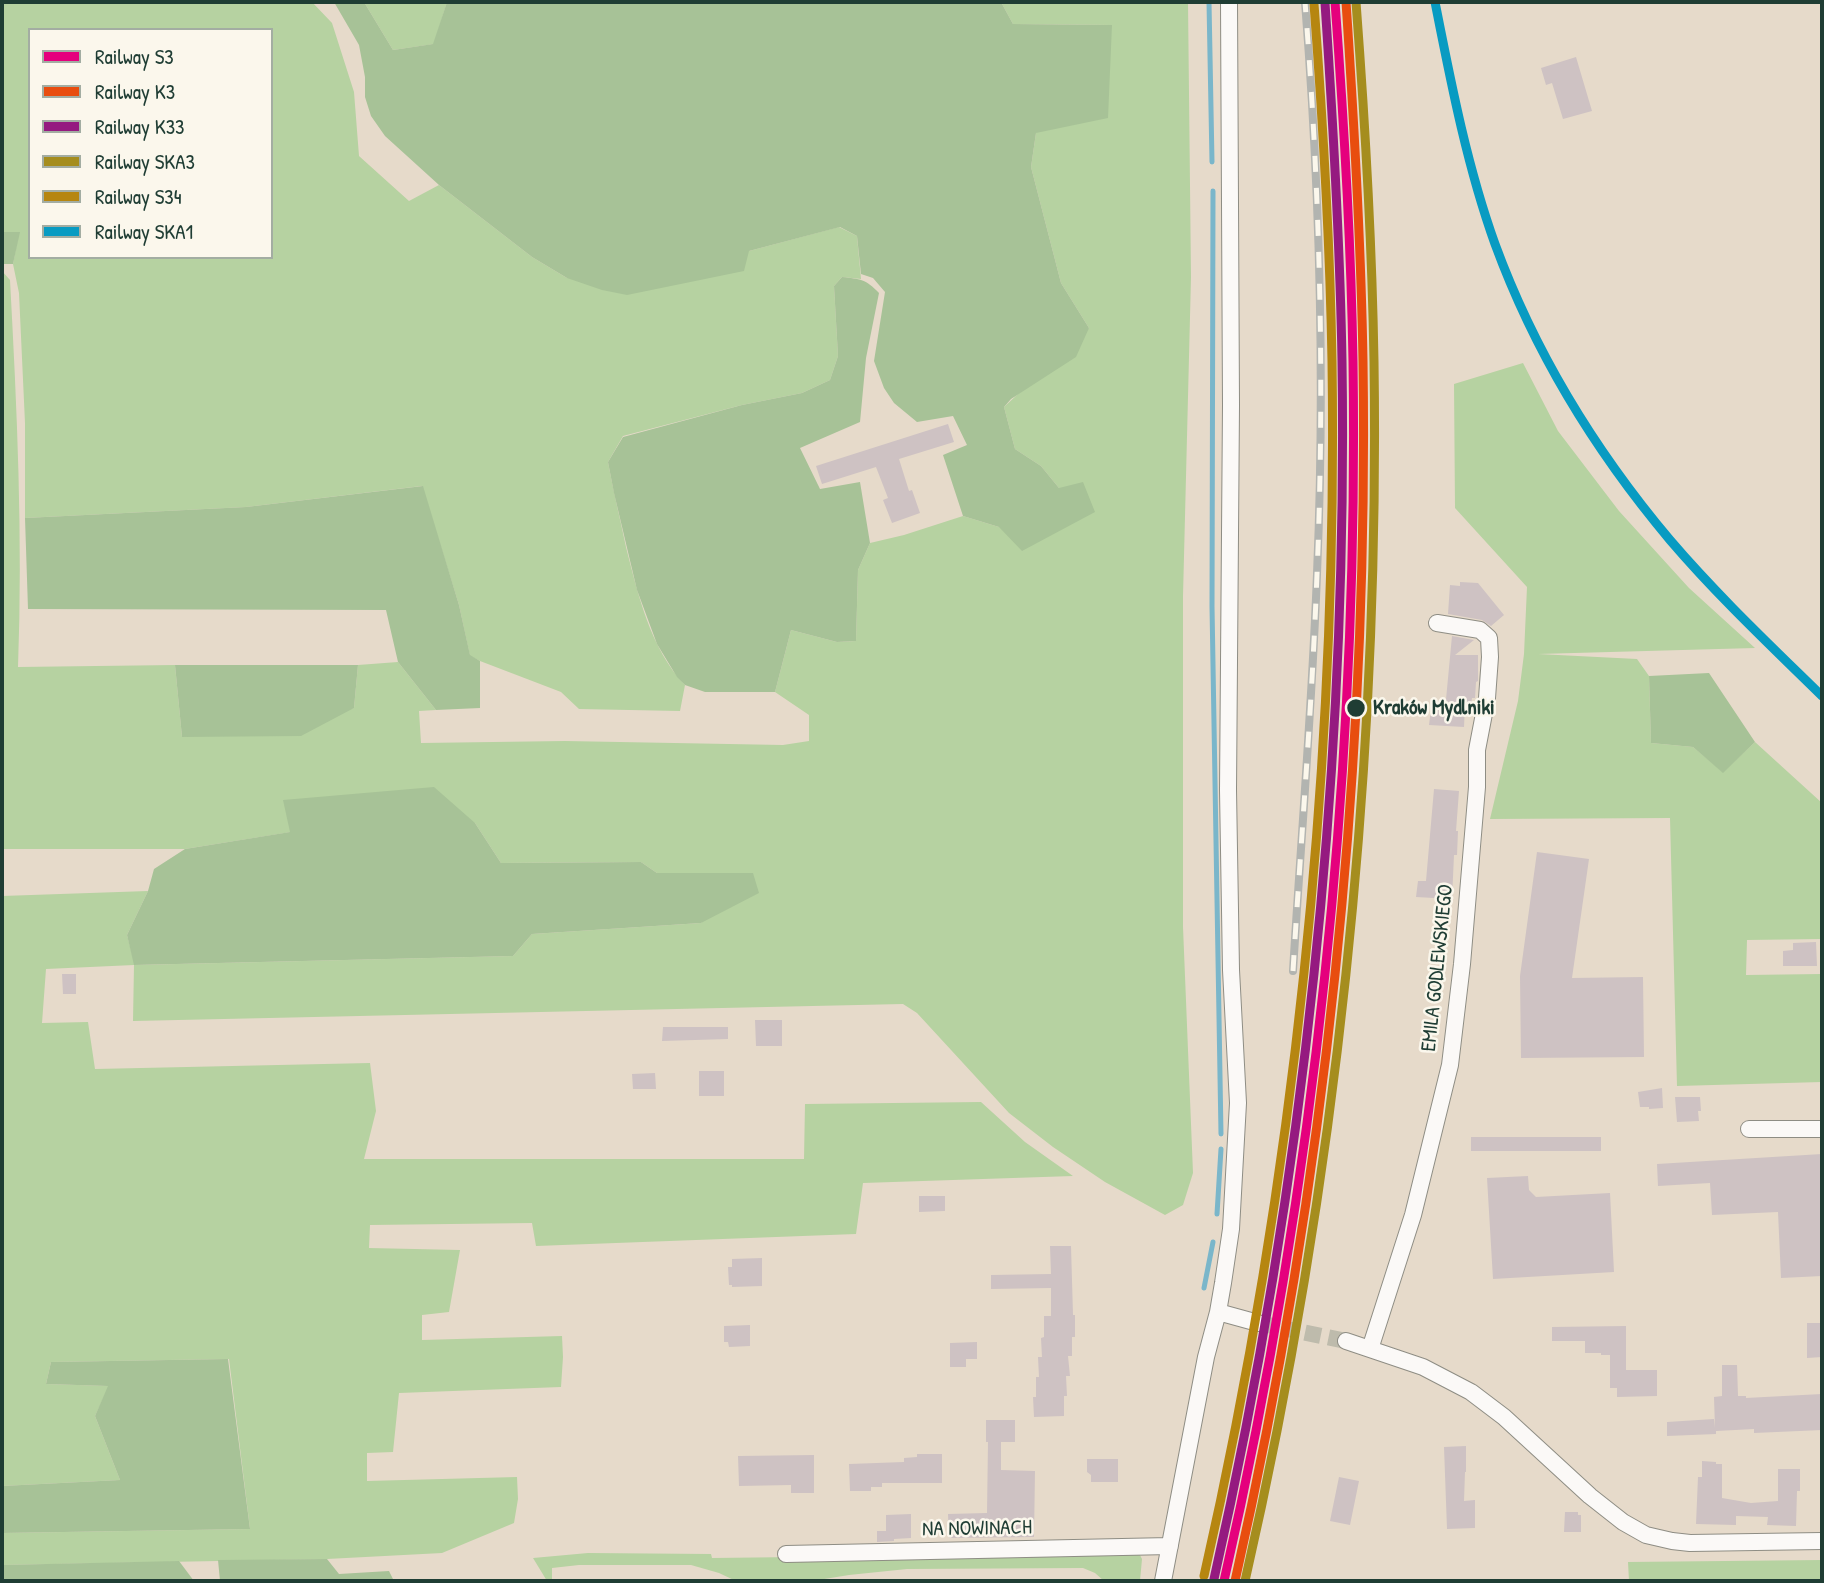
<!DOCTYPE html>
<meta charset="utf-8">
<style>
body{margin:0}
#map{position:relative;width:1824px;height:1583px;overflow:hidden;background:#e6daca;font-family:"Patrick Hand",sans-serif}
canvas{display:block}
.frame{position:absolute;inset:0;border:4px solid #1f3d34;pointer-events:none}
.legend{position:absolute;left:28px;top:28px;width:245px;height:231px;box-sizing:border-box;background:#fbf7ec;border:2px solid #a3ada2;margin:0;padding:9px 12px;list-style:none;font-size:21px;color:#1f3d34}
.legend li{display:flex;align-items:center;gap:14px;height:35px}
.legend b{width:35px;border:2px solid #a3ada2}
</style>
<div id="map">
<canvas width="1824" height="1583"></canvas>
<div class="frame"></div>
<ul class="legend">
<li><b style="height:9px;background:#e5007d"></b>Railway S3</li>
<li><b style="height:9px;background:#e84d0f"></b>Railway K3</li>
<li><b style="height:9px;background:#951a80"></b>Railway K33</li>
<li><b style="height:9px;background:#a58d1e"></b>Railway SKA3</li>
<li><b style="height:9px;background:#b68610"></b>Railway S34</li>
<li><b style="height:9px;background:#089bc2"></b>Railway SKA1</li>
</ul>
</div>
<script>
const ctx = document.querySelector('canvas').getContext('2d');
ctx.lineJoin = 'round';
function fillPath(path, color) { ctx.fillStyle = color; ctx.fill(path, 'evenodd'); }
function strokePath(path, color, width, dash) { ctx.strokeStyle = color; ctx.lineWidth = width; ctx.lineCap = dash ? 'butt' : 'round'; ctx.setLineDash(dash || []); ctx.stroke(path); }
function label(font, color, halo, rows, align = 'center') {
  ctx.font = font + ' "Patrick Hand",sans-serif'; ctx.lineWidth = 5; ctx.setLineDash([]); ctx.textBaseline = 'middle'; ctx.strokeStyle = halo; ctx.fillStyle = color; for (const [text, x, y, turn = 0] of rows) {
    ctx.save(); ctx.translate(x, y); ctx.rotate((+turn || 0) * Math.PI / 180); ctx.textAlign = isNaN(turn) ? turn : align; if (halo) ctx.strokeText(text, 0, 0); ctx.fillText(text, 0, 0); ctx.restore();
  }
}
const green = new Path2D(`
 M2,2h310l20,21 22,69 5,64 50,45 30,-16 93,72 35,21 182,-27 90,-24 18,9 4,43 -19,-2 -8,9 4,70 -8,24 -28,13 -60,12 -119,31 -15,26c5,28 12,56 18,85 12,47 24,101 59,138l-5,26 -101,-2 -18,-17 -81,-31 -10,-5 -11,-51 -37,-119 -176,21 -221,11v-95l-6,-130 -6,-29 6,-32h-17zM30,30h241v227h-241z
 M364,2h83l-13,42 -41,6z
 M1001,2h187l3,275 -8,319v331l10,246 -10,32 -18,10 -60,-33 -52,-35 -44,-34 -92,-100 -14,-9 -770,17 1,-56 -88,4 -4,54 46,-1 7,47 275,-6 6,48 -12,48h440l1,-55 176,-2 44,40 48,34 -210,7 -7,51 -320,12 -4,-23 -162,2 -1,23 91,2 -11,62 -27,3v25l140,-4 1,21 -2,30 -162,6 -6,59 -26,1v28l150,-4 1,22 -4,24 -72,30 -115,6 -325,6v-32l248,-4 -21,-170 -178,3 -5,22 63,2 -14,30 25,64 -118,6v-590l146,-5 -21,44 8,30 378,-9 19,-22 169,-11 52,-50h-96l-16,-11 -140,1 -26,-40 -191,-23 7,32 -106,17h-183v-578l8,9c7,129 13,258 8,387l157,-2 7,72 172,-29 4,-43 40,-3 38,48 -17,1 2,32 144,-2 218,4 26,-4v-26l-34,-23 16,-62 46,12 19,-1 2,-71 12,-27 34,-8 59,-19 36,11 60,-39 -18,-22 -26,-17 -11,-42 85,-79 -28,-45 -30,-116 5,-34 75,-108 -98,-1z
 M1523,363l35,68 61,80 70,77 66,60 -217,6 99,5 12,17 2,67 42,4 30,25 32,-30 67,61v136l-75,1 -1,35 76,-1v108l-145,4 -7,-268 -180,1 28,-118 6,-47 3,-67 -72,-79 -1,-124z
 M588,1553l123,1 1,4 427,-5 3,6 -2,22h-36l-9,-8 -12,-5 -176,1 -58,6 -37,6h-76l-17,-8 -28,-8h-112l-27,3v13h-5l-14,-23z
 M1822,1560v21h-193l-1,-19z`);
const forest = new Path2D(`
 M334,2h30l29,48 40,-6 14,-42h554l12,22 99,1 -4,93 -72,15 -5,34 30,116 28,45 -13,29 -65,42 -7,8 11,42 26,17 18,22 24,-6 12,30 -73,39 -23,-24 -36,-11 -20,-61 24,-10 -14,-29 -36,6 -23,-19 -10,-15 -10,-27 11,-69 -12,-14 -12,-4 -4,-38 -17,-9 -91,24 -5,20 -117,24 -25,-5 -35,-12 -35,-21 -93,-72 -54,-49 -14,-20 -6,-19v-20l-6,-32z
 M2,232h18l-7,32h-11z
 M842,277c18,2 24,2 37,16l-13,65 -6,64 -60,26 20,41 40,-7 10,61 -12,27 -2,71 -19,1 -46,-12 -16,62h-70l-20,-7 -8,-8 -20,-33 -20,-54 -23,-97 -6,-31 15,-25 119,-32 60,-12 28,-13 8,-24 -4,-70z
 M423,486l36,119 11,50 10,6v47l-44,2 -38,-48 -12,-52 -358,-1 -3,-91 221,-11z
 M175,665h183l-4,43 -53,28 -119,1z
 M1709,673l46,69 -32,31 -30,-26 -42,-4 -2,-67z
 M434,787l41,36 26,40 140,-1 16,11h96l6,20 -58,30 -169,11 -19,22 -379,9 -7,-30 21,-44 6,-22 31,-20 105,-17 -7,-32z
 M228,1359l22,170 -248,4v-47l118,-6 -25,-64 13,-30 -62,-2 5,-22z
 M327,1559l12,15 50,-3 5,10h-174l-2,-21z
 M179,1561l15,20h-192v-16z`);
const stream = new Path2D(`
 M1209,2l3,160
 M1213,191l-1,415 9,528
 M1217,1214l4,-65
 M1204,1288l9,-46`);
const building = new Path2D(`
 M1576,57l16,54 -29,8 -11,-36 -6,2 -5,-17z
 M948,424l6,18 -55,17 10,32 3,-1 8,23 -28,10 -9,-23 5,-2 -12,-31 -54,17 -6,-18z
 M1460,582l18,1 26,32 -13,11 -9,-6 -34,-6 2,-29 10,1z
 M1452,636l22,4 -19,15h23v26l-2,1 -1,16h-3l-1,7h-6l-1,22 -35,-2 2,-16 14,1z
 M1434,789l25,2 -3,40h2l-1,24h-3l-2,44 -36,-2 2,-16h8z
 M1537,852l52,7 -17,119 71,-1 1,80 -123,1 -1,-82z
 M1816,942l1,24h-34v-15l10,-1v-7z
 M62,974h14v20h-13z
 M755,1020h27v26h-26z
 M663,1027h65v12l-66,2z
 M699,1071h25v25h-25z
 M655,1073l1,16h-23l-1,-15z
 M1662,1088l1,20 -14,1v-2h-9l-2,-15z
 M1675,1097h25l1,14h-3l1,10 -22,1z
 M1471,1137h130v14h-130z
 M1822,1154v122l-41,2 -3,-66 -66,3 -2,-32 -52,3 -1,-22z
 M1528,1176l1,14 7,7 74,-4 4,79 -121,7 -6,-101z
 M919,1196h26v15l-26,1z
 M1050,1246h21l2,69h2v22h-3v19h-4l2,20h-4l1,20h-3v20l-30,1 -1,-20h3v-20h3l-1,-20h4l-1,-19 3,-1v-21h7v-28l-60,1v-14l60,-1z
 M762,1258v28l-30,1v-2h-3l-1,-18h4v-8z
 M1807,1323h15v34l-15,1z
 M750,1325v21l-21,1 -1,-5h-4v-16z
 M1626,1326v44h31v26l-40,1v-9h-7v-33h-9v-2h-16v-12h-33v-14z
 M977,1342v17h-11v8h-16v-24z
 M1722,1365h15l1,31h8v2l76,-4v36l-68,3v-4l-38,2v3l-49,2v-14l47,-3 1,9 -1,-31 8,-1z
 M986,1420h29v22h-14v28l34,1 -1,66 -85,1 -1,-24 39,-1 1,-71h-2z
 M1466,1446v26h-1l-1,29 11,-1v28l-28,1 -3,-82z
 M917,1454h25v29h-60v4h-11v4h-21l-1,-27 55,-2v-4l13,-1z
 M814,1455v38h-23v-8l-52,1 -1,-30z
 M1087,1459h31v23h-27v-7l-4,-3z
 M1702,1461l14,1v2h6v34l29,5 27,-2v-32h22v22h-3l-1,35 -29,-1 1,-8 -32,-1v9l-40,-1 2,-47h4z
 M1339,1477l20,4 -9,44 -20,-4z
 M1565,1512h13v3h3v17h-17z
 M911,1514v24l-17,1v2l-17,1v-11h9v-16z`);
const streetTunnel = new Path2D(`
 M1258,1323l88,18`);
const street = new Path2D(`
 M1749,1129h73
 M1218,1312l40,11
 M1346,1341l77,26 48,25 33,25 86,79 33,26 23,13 26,6 18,2 132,-2
 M1370,1349l43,-134 37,-150 12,-101 15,-177v-37l10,-52 3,-41 -1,-19 -9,-8 -43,-7
 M786,1554l384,-8
 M1163,1581l43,-224 12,-45 5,-29 8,-54 7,-126 -7,-133 -3,-180 3,-385 -2,-403`);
const rail = new Path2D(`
 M1293,971c8,-132 19,-264 24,-397 8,-190 3,-382 -12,-572`);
const rail1 = new Path2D(`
 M1224,1581c91,-398 135,-812 129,-1220 -2,-120 -9,-239 -18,-359`);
const rail2 = new Path2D(`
 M1235,1581c90,-397 134,-813 128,-1220 -2,-120 -9,-240 -17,-359`);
const rail3 = new Path2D(`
 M1214,1579c90,-397 134,-811 128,-1218 -2,-120 -9,-239 -17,-358`);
const rail4 = new Path2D(`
 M1245,1581c91,-397 135,-813 129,-1220 -2,-120 -9,-240 -18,-359`);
const rail5 = new Path2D(`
 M1204,1576c90,-395 134,-809 128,-1215 -2,-119 -9,-238 -18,-357`);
const rail6 = new Path2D(`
 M1435,2c16,81 32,164 60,242 40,109 101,208 175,296 47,55 100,105 152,156`);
const markers = [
 [1356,708,10,"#1f3d34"]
];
const stopNames = [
 ["Kraków Mydlniki",1373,708]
];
const streetNames = [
 ["EMILA GODLEWSKIEGO",1438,968,-84],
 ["NA NOWINACH",977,1529,-1]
];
fillPath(green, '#b6d2a1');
fillPath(forest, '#a7c297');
strokePath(stream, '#7ab6ca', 5);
fillPath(building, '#cec2c3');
strokePath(streetTunnel, '#bebbac', 16, [16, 8]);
strokePath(street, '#8e8d84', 18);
strokePath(street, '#fbf9f7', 16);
strokePath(rail, '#b2b4b0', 8);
strokePath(rail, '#fbf7ec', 5, [16]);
strokePath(rail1, '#e5007d', 9);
strokePath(rail2, '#e84d0f', 9);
strokePath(rail3, '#951a80', 9);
strokePath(rail4, '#a58d1e', 9);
strokePath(rail5, '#b68610', 9);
strokePath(rail6, '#089bc2', 9);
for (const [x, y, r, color] of markers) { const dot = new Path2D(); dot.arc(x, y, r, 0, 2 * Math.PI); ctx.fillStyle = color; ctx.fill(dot); strokePath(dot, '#fbf7ec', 2.5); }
label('bold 21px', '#1f3d34', '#fbf7ec', stopNames, 'left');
label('21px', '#1f3d34', '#fbf7ec', streetNames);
</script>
